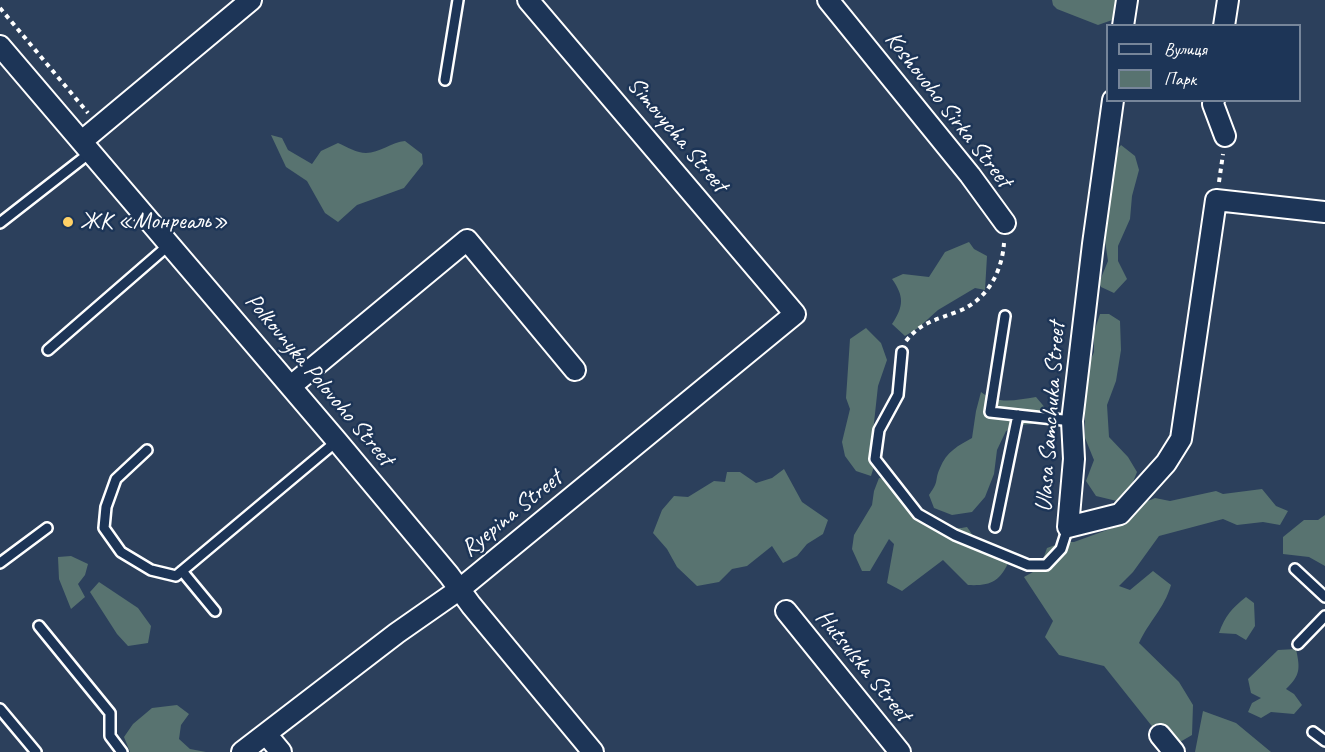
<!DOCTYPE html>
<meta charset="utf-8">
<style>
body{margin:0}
#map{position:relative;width:1325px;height:752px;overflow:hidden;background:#2c405c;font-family:Caveat,sans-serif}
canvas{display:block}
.legend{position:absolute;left:1106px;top:24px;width:195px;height:78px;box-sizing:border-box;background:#1d3557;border:2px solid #77869a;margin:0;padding:8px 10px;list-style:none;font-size:18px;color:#fff}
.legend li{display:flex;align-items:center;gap:12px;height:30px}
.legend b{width:30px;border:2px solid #77869a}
</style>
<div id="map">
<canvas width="1325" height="752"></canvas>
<ul class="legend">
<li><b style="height:8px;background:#1d3557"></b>Вулиця</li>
<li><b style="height:16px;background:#587370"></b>Парк</li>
</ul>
</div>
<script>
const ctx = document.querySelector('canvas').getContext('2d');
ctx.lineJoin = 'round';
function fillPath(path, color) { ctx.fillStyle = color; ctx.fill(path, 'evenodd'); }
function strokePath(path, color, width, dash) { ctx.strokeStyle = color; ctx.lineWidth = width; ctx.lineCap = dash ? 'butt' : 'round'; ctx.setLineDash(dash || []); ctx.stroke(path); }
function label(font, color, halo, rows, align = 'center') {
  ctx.font = font + ' Caveat,sans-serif'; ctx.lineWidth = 5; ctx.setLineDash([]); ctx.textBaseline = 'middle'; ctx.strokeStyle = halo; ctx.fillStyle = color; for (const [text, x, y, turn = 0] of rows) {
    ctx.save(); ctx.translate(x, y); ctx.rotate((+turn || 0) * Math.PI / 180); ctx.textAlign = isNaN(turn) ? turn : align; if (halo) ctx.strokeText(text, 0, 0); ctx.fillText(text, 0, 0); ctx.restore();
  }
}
const green = new Path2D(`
 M1052,0h71l-8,19 -17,6 -41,-16 -4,-4z
 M271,135l11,3 6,12 24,14 9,-13 17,-8c9,4 19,10 28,10 13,0 26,-11 39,-12l17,13 1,10 -19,24 -47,17 -19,17 -13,-9 -18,-32 -21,-14z
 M1121,145l14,11 4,14 -7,26 -2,23 -12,27v15l9,18 -13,14 -13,-6 -2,-4 9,-22 -5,-34 5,-34 6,-15 -4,-19z
 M969,242l5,7 13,7 -2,34 -10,-2 -37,22 -20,18 -13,8 -13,-12c12,-18 12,-28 0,-45l11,-5 26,3 16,-25z
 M1100,314h9l11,7 1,29 -5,31 -9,24 2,32 19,20 9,15 -6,15 -10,15 -25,-6 -10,-15 8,-21 -9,-22v-32l-5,-12 7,-26 7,-16v-20z
 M866,328l15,15 6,17 -9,26 -6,55 4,19 -5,16 -15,-5 -11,-15 -3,-14 8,-33 -4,-11 4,-59z
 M981,392c16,13 35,8 55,5l11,13 10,5 -25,9 -13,1 -13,6 -9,19 -3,24 -9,23 -13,15 -20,3 -18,-7 -5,-13c11,-15 5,-14 11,-27 6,-16 19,-23 32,-30l4,-27z
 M784,469l18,33 26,18 -5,14 -16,10 -10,12 -14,7 -11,-17 -25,20 -15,3 -13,13 -22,4 -20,-19 -10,-18 -14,-16 9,-23 12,-14 14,1 26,-16 11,1 2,-10h13l16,11 16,-5z
 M879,478l22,4c1,14 3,35 20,39 7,2 13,-1 19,1 13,5 12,8 27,5l9,13 5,12 15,2 13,7c-9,21 -19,25 -41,24l-25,-25 -41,31 -15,-8 7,-39 -5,-5 -19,32h-8l-10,-22 2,-14 18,-30 2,-14z
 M1262,489l14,17 12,5 -8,14 -17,-3 -26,3 -14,-6 -64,17 -26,36 -14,14 11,4 23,-19 18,14c-7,24 -22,36 -32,58l40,39 14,23 -1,30 -12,7 -25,-12 -51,-64 -45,-11 -14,-18 8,-16 -29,-44 16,-9 7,-20 17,-6h10l44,-16 23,-22 14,-6 15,3 46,-10 7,3z
 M1325,515v51l-16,-9 -26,-3v-17l21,-17h14z
 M71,556l17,8 -3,11 -7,9 7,13 -14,12 -12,-30 -1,-22z
 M99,582l39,26 13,18 -3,17 -20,3 -11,-12 -27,-42z
 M1246,597l8,6 1,23 -9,14 -10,-6 -17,-1c6,-17 13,-25 27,-36z
 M1296,649c4,19 5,26 -10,40l8,5 8,11 -8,9 -23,-2 -10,6 -13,-6 4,-9 9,-5 -10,-5 -3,-14 30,-29z
 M177,705l12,9 -8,11 -2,14 11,10 16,3h-76l-6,-15 9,-13 19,-16z
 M1203,711l33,12 35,29h-76z`);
const path = new Path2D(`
 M0,8l88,105
 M1219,182l4,-28
 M906,341c16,-20 31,-21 53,-30 28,-11 43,-39 45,-68`);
const service = new Path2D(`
 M445,80l13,-80
 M0,223l91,-71
 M1005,316l-15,96 82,9
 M48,350l122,-106
 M902,352l-4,43 -19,35 -4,29 43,55 37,21 73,30h18l15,-16 7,-22
 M147,450l-31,29 -10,28 -2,21 17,24 30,18 25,6 161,-135
 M995,527l23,-112
 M0,563l47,-35
 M1295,569l30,28
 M182,571l33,40
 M39,626l71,87v23l12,16
 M1298,644l27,-28
 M0,709l36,43
 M1313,732l12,9`);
const minor = new Path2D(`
 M828,0l142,175 35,48
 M1123,26l4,-26
 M1224,26l4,-26
 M0,46l337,395 112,134 22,30 122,147
 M1113,100l-20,144 -21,177 2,38 -6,68 52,-13 46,-51 15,-24 35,-239 109,12
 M1214,100l-1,4 12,32
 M82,141l169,-141
 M291,386l176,-146 108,130
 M786,611l114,141
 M266,734l15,18
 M1160,735l14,17
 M242,752l155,-119 63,-44 335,-275 -267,-314`);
const markers = [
 [68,222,6,"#ffd166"]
];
const streetNames = [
 ["Koshovoho Sirka Street",948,110,52],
 ["Simovycha Street",677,135,50],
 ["Polkovnyka Polovoho Street",319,380,50],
 ["Ulasa Samchuka Street",1051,417,-86],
 ["Ryepina Street",512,514,-39],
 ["Hutsulska Street",863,666,51]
];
const poiNames = [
 ["ЖК «Монреаль»",80,222]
];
fillPath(green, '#587370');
strokePath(service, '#fff', 14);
strokePath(minor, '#fff', 24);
strokePath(path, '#fff', 4, [4.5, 4.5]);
strokePath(service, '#1d3557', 9);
strokePath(minor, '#1d3557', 20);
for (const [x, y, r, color] of markers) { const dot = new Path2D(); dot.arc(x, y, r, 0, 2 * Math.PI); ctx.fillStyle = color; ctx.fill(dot); strokePath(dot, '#1d3557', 2); }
label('24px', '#fff', '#1d3557', streetNames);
label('24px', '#fff', '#1d3557', poiNames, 'left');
</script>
